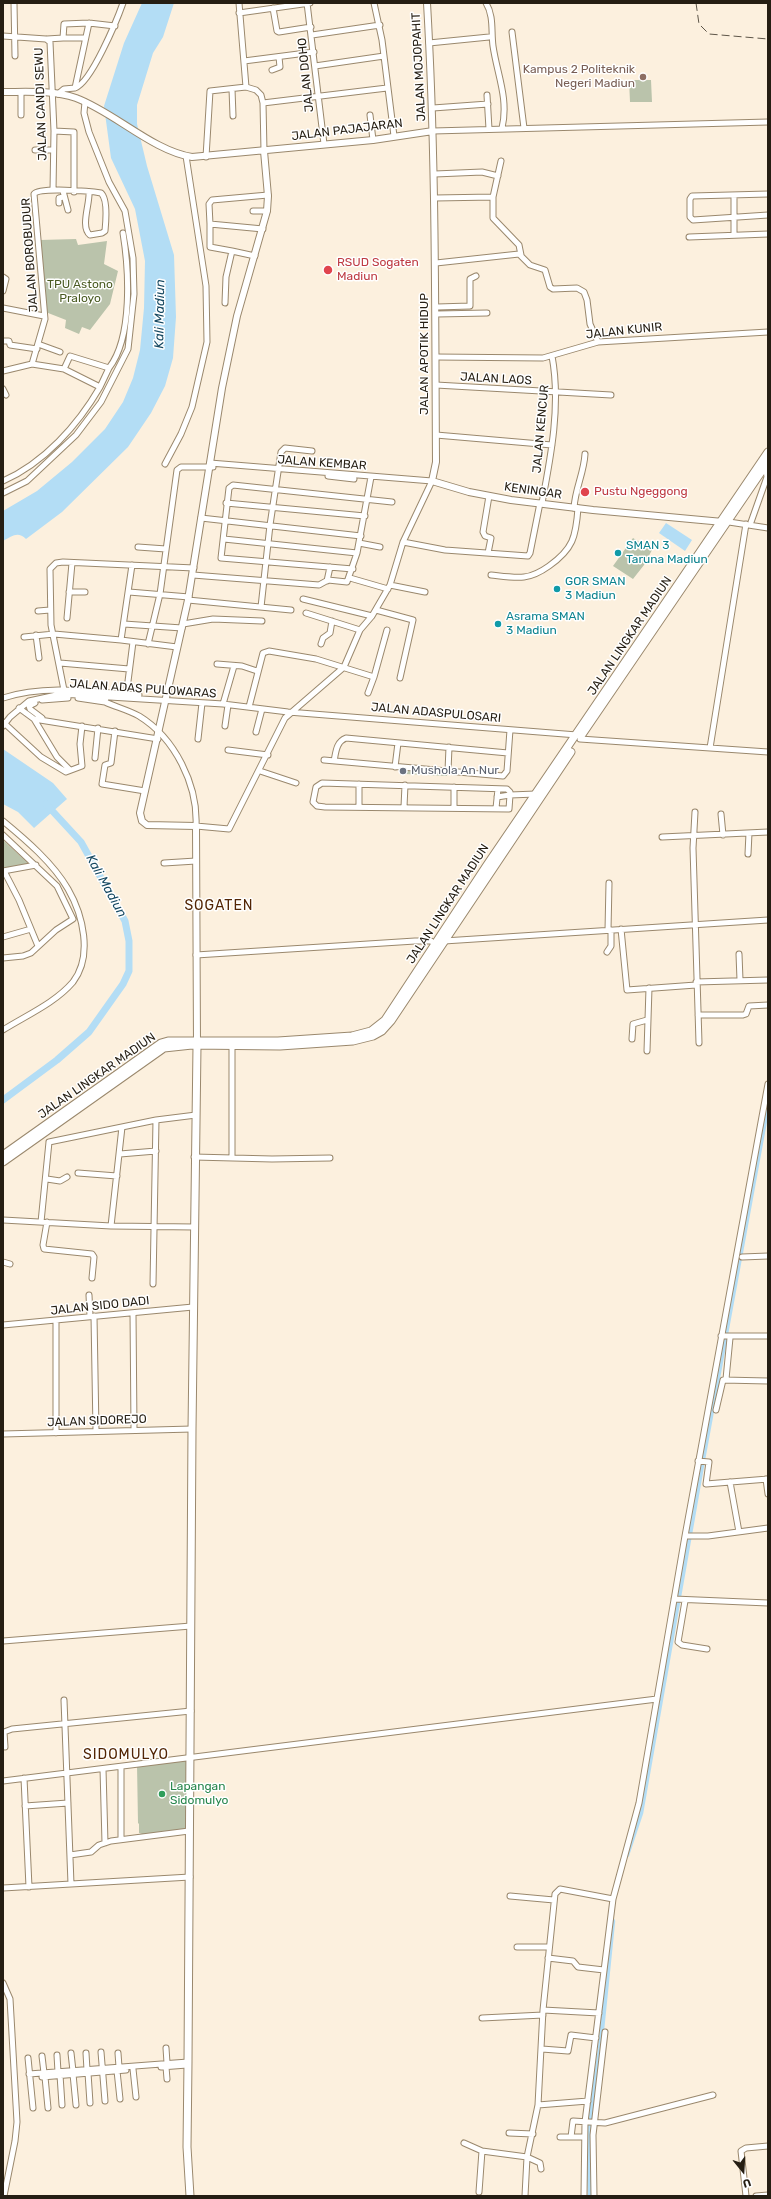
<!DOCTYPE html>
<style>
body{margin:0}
#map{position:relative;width:771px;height:2199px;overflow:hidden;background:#fcf0de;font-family:Rubik,sans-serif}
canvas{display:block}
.frame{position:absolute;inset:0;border:4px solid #251e13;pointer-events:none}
.north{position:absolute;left:723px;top:2151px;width:40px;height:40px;-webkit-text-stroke:3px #fff;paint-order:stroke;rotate:162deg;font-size:11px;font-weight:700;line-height:16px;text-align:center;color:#251e13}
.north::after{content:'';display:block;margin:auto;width:14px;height:18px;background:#251e13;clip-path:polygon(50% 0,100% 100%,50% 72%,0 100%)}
</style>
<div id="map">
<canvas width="771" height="2199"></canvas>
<div class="frame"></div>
<div class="north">U</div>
</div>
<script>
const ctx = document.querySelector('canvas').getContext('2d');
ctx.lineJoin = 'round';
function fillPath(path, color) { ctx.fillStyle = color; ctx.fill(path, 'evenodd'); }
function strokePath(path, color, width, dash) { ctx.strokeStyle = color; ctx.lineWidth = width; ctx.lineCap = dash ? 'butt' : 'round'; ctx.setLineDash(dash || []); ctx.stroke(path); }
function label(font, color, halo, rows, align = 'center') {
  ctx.font = font + ' Rubik,sans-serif'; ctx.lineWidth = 3; ctx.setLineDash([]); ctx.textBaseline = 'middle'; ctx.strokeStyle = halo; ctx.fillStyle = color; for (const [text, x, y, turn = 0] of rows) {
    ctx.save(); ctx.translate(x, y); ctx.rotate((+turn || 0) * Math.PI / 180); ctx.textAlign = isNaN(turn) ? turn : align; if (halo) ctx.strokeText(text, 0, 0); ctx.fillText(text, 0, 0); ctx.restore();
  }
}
const green = new Path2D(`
 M629,80h22l1,22h-22z
 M76,239l2,6 29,-4 -3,23 14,7 -8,33 -20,26 -8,-3 -3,7 -14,-6 1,-8 -23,-9 -3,-71z
 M633,538l19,12 -8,15 -11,14 -20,-13z
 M406,769l41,3v4l-41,-2z
 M3,840l27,25 -27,4z
 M187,1759l-1,71 -44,6v-2l-3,-1v-9l-1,-1 -1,-58z`);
const water = new Path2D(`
 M142,3h32l-11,34 -10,16 -16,52v19l10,42 27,89 2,62 -3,41 -8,28 -14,27 -23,34 -66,65 -36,27c-8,-8 -14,-3 -23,2v-30l34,-20 35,-29 33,-33 18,-27 10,-24 7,-28 4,-42 1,-47 -10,-52 -24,-51 -7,-52 20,-63z
 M666,523l26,17 -7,11 -26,-18z
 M3,749l50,34 14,16 -33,29 -16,-16 -15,-8z`);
const canal = new Path2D(`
 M627,1855l14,-42 63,-359 64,-350
 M590,2196l-2,-62 12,-85 13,-128`);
const river = new Path2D(`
 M3,1100l54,-40 32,-28 34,-48 6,-13v-30l-4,-20 -44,-79 -35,-38`);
const minor = new Path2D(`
 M14,3l1,53
 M239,3l7,84 10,3 5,5 2,8 1,48
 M307,3l17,141
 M374,3l8,37 12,96
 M486,3c8,13 5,28 7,43 4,28 16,53 9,82
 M273,8l4,23 2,1 32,-5
 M239,13l71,-10
 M512,32l12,96
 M312,35l68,-10
 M3,36l43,3 4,3 4,89 -1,59
 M63,38h22
 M47,39l16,-1 1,-14 25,-1 26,3
 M429,43l60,-6
 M244,61l70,-9
 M315,66l69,-10
 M272,70l8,-3 -1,-10
 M75,88c16,-5 42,-68 48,-85
 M232,89l1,27
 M58,94l6,-5 11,-1 14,-65
 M487,95l2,34
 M263,103l124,-15
 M433,108l55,-4
 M21,115v-23
 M370,115l3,25
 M54,131l20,1v60
 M433,131l335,-9
 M35,150h18
 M206,157l4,-66 36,-4
 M501,161l-8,36v21l26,27 2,10
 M435,174l47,-2 16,4
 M63,191l5,19
 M768,194l-76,2 -2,3v18l3,3 75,-5
 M734,195v40
 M435,198l58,-1
 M59,203v-5l4,-1
 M253,211h14
 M210,224v23l22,4
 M263,229l-53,-5 -1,-20 3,-4 56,-5
 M689,237l79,-3
 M436,263l83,-9 11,11 15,5 5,17 3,2 24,-1 7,4 3,8 3,24 8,18
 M3,277l3,2 -3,12
 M225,303l1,-26 6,-26 23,5
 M437,307l33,-1v-27l6,-3
 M3,308l41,8
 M437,314l50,-1
 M3,341h6l1,4 27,4
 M38,344l22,8
 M436,357l107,1 55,-16 170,-10
 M32,364l32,5 36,18 9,-19 -39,-12 -6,13
 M109,368c24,-31 20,-98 14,-135
 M3,371l29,-7 13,-45 -11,-125c5,-7 56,-3 67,-1 7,6 5,28 4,38l-3,2 -12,2c-10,-8 0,-31 -1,-43
 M436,385l175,10
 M3,389l3,6
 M436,435l116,10
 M165,464l16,-30 11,-27 15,-65 -1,-56 -20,-130
 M328,476l26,3
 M3,481c41,-18 75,-56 97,-94
 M3,493l24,-12 49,-46 25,-33 27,-53 6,-55 -1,-36 -8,-47 -16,-29 -20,-50 -5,-19 1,-11
 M226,503l139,13
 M542,503c9,-47 19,-99 10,-147
 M574,508c1,-19 10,-35 11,-54
 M201,518l160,18
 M729,522l39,6
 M750,525l17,-48 -2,-14
 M224,539l133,14
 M403,542l42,8 83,6 2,-3 10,-50
 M359,543l21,4
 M138,547l28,2
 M488,553l3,-15 -6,-2 -2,-4 6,-36
 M132,565l-11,75 56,7
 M353,569l-132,-11 8,-70 4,-3 159,17
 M193,575l126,10 9,-5 19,2 10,-29 14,-76
 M491,575c10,1 22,3 33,2 9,-1 18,-6 25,-11 24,-17 27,-29 29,-58
 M350,578l38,11
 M327,581l3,-14
 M390,585l35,7
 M69,592h16
 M129,592l60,5
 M303,599l69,17
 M188,600l103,10
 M261,607l9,-82 11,-73 4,-4 27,3
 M376,610l37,10 -13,58
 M38,611l12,-1
 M306,613l54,17
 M67,618l5,-55
 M124,624l58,4
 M183,624l30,-5 49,2
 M36,635l3,23
 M24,637l30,-3 67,6
 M148,644l12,-50 17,-124 4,-3h32
 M321,644l2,-6 7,-5 2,-12
 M60,663l69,6
 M217,664l25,2 15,5
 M64,690l-13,-65 -1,-56 6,-6 7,-1 131,6
 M368,693l6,-16
 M106,697l-1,5c11,5 23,8 34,14 36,22 59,69 57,110l33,3 56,-111 59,-51 16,-37 12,-14 18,-31 13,-43 29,-61 -222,-18
 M126,697l7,-55
 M3,698c43,-14 92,-6 136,-3
 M78,698l27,4
 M42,700l26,-2
 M35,703l-6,3 1,3 12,9
 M223,704l11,-38
 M249,707l14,-54 6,-2 47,8 58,18 13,-47
 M19,708l15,11 6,1 118,19
 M34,719l23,38 13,13
 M3,722l38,35 25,15 16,-6 -2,-22 2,-18
 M3,726l7,-9 19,-16 32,-7 162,10 65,8 289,23
 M225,726l3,-21
 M115,731l-4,32 -6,2 -3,19 43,7
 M256,732l6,-23
 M198,739l4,-36
 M580,739l188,13
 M710,748l36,-224
 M228,750l40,5
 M95,758l3,-30
 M324,760l179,16 4,-5 3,-41
 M334,761c2,-9 2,-19 12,-23l162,15
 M395,767l3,-24
 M260,771l36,12
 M448,771l1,-24
 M497,797l13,-2v-3l-3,-3 -185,-6 -6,4 -3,15 4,4 8,1 184,2 1,-14 26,-1
 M359,807v-23
 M404,807l1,-22
 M454,808v-21
 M496,808l2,-19
 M695,812l-2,36 6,195
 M721,814l2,21
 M3,821c23,19 50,42 65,68 15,26 25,67 5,93 -18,21 -46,33 -70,48
 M3,835l54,51 16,33 -17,11 -25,23 -8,3 -20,2
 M662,837l106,-5
 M748,854l1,-21
 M164,863l32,-2
 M3,871l33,-6
 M4,871l15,29 19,46
 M621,929l6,61 69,-5
 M608,930l1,-47
 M3,937l28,-8
 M444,941l324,-21
 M607,952l4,-6v-16
 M739,954l1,26
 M196,955l219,-14h16l4,3
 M696,982l72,-2
 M698,1015h45l3,-1 3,-8 19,-1
 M632,1039l1,-15 14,-4
 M647,1051l2,-63
 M49,1142l107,-22 40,-5
 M120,1154l36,-3
 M194,1157l78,2 58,-1
 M232,1157v-110
 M78,1173l39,3
 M47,1179l13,2 7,-4
 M3,1220l108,6 83,1
 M41,1222l8,-80
 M47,1222l-4,23 1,4 48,5 2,3 -2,21
 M111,1226l11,-99
 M742,1257l26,-1
 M3,1262l7,2
 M153,1284l3,-164
 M89,1295l1,21
 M133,1313l1,116
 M94,1316l2,115
 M56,1320v113
 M3,1325l190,-18
 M721,1336h47
 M726,1379l4,-41
 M716,1410l7,-30 45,1
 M3,1434l189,-5
 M698,1461l11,1 -3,22 62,-5
 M766,1479l2,15
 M730,1482l9,50
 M685,1536h23l60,-8
 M674,1599l94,4
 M685,1601l-7,41 4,3 25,4
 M3,1641l188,-15
 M64,1700l7,184
 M5,1747l-1,-15 8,-3 179,-18
 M121,1767v72
 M103,1769l2,74
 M24,1778l5,109
 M3,1781l654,-82
 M25,1806l43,-3
 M70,1855l21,-3 8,-7 12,-4 78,-10
 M3,1888l187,-11
 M510,1896l44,4
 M517,1947h32
 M548,1958l25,3 5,6 26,3
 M3,1983l7,16 7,123 -2,19 -11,55
 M543,2010l56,3
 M482,2018l61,-3
 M166,2048l1,15
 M542,2049l26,2 3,-16 25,3
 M101,2052l4,49
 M71,2053l2,18
 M86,2053l1,17
 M118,2053l1,14
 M57,2055l1,17
 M42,2056l2,17
 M28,2058l5,50
 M161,2067l26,-2
 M166,2067l1,12
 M133,2069l3,28
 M117,2071l3,28
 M88,2073l2,30
 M29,2074l159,-12
 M73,2074l3,31
 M60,2075l2,30
 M42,2077l84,-7
 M45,2077l3,31
 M538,2105l50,-4
 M509,2133l24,1
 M560,2137h24
 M571,2137l2,-16 32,2 108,-28
 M464,2143l18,8 45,6 13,6 1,6
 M479,2192l3,-41
 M525,2196l2,-39 11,-52 5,-95 12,-116 5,-5 53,10
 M584,2196l1,-74 28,-223 26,-96 46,-267 83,-452
 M594,2196l-1,-61 12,-103
 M746,2196l-5,-45 5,-3 22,-2
 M756,2196l12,-1`);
const tertiary = new Path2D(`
 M427,3c9,153 8,306 9,459l-4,19 37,11 42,8 82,10 130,12
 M3,92c24,0 49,-2 73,6 38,14 77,53 116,59l181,-17 60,-9
 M197,1045l-1,-219 -49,-1 -5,-4 -2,-8 48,-213 34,-212 15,-72 30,-105 1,-15 -4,-45`);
const secondary = new Path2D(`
 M581,736l187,-274
 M3,1155l158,-112 7,-2h110l74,-5 19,-5 14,-11 102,-155 281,-413
 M3,1162l161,-114 28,-3 88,1 73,-5 20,-5 9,-5 9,-10 180,-269
 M190,2196l-3,-49 1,-85 4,-633 5,-383`);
const rail = new Path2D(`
 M696,3l3,21 10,10 59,5`);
const markers = [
 [643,77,4,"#8d6e63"],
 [328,270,5,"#e0444e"],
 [585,492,5,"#e0444e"],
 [618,553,4,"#0f9aa8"],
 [557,589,4,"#0f9aa8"],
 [498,624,4,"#0f9aa8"],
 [403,771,4,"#6b7280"],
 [162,1794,4,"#2e9e5b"]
];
const streetNames = [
 ["JALAN MOJOPAHIT",419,67,-93],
 ["JALAN DOHO",306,75,-96],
 ["JALAN CANDI SEWU",41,104,-92],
 ["JALAN PAJAJARAN",347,130,-7],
 ["JALAN BOROBUDUR",30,255,-94],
 ["JALAN KUNIR",624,331,-6],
 ["JALAN APOTIK HIDUP",425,354,-90],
 ["JALAN LAOS",496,379,3],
 ["JALAN KENCUR",541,429,-85],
 ["JALAN KEMBAR",322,463,4],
 ["KENINGAR",533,491,8],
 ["JALAN LINGKAR MADIUN",630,636,-56],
 ["JALAN ADAS PULOWARAS",143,689,4],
 ["JALAN ADASPULOSARI",436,713,5],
 ["JALAN LINGKAR MADIUN",448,904,-57],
 ["JALAN LINGKAR MADIUN",97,1076,-35],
 ["JALAN SIDO DADI",100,1306,-6],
 ["JALAN SIDOREJO",97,1421,-2]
];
const educationNames = [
 ["Kampus 2 Politeknik",635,70],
 ["Negeri Madiun",635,84]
];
const healthNames = [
 ["RSUD Sogaten",337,263],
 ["Madiun",337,277],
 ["Pustu Ngeggong",594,492]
];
const parkNames = [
 ["TPU Astono",80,285],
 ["Praloyo",80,299]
];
const cultureNames = [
 ["SMAN 3",626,546],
 ["Taruna Madiun",626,560],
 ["GOR SMAN",565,582],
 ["3 Madiun",565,596],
 ["Asrama SMAN",506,617],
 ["3 Madiun",506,631]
];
const worshipNames = [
 ["Mushola An Nur",411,771]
];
const leisureNames = [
 ["Lapangan",170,1787],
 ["Sidomulyo",170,1801]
];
const waterNames = [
 ["Kali Madiun",160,314,-89],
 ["Kali Madiun",106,886,61]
];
const quarterNames = [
 ["SOGATEN",219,906],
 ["SIDOMULYO",126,1755]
];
fillPath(green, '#bac3ab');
fillPath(water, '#b3ddf5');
strokePath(canal, '#b3ddf5', 4.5);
strokePath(river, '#b3ddf5', 7);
strokePath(minor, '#9a886d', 7);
strokePath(tertiary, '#9a886d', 8);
strokePath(secondary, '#9a886d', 9);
strokePath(minor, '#fff', 5);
strokePath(tertiary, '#fff', 6);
strokePath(secondary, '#fff', 7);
strokePath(rail, '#5d5548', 1, [8, 4]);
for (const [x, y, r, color] of markers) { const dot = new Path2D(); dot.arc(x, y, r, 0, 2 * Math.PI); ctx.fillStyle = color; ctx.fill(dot); strokePath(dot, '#fff', 1.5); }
label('12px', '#251e13', '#fff', streetNames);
label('12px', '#785e54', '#fff', educationNames, 'right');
label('12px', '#be3a42', '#fff', healthNames, 'left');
label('12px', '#4a5b22', '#fff', parkNames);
label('12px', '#0d838f', '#fff', cultureNames, 'left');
label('12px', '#5b616d', '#fff', worshipNames, 'left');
label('12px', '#27864d', '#fff', leisureNames, 'left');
label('italic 13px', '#164962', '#fff', waterNames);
ctx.letterSpacing = '1px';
label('14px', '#522504', '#fff', quarterNames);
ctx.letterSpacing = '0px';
</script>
